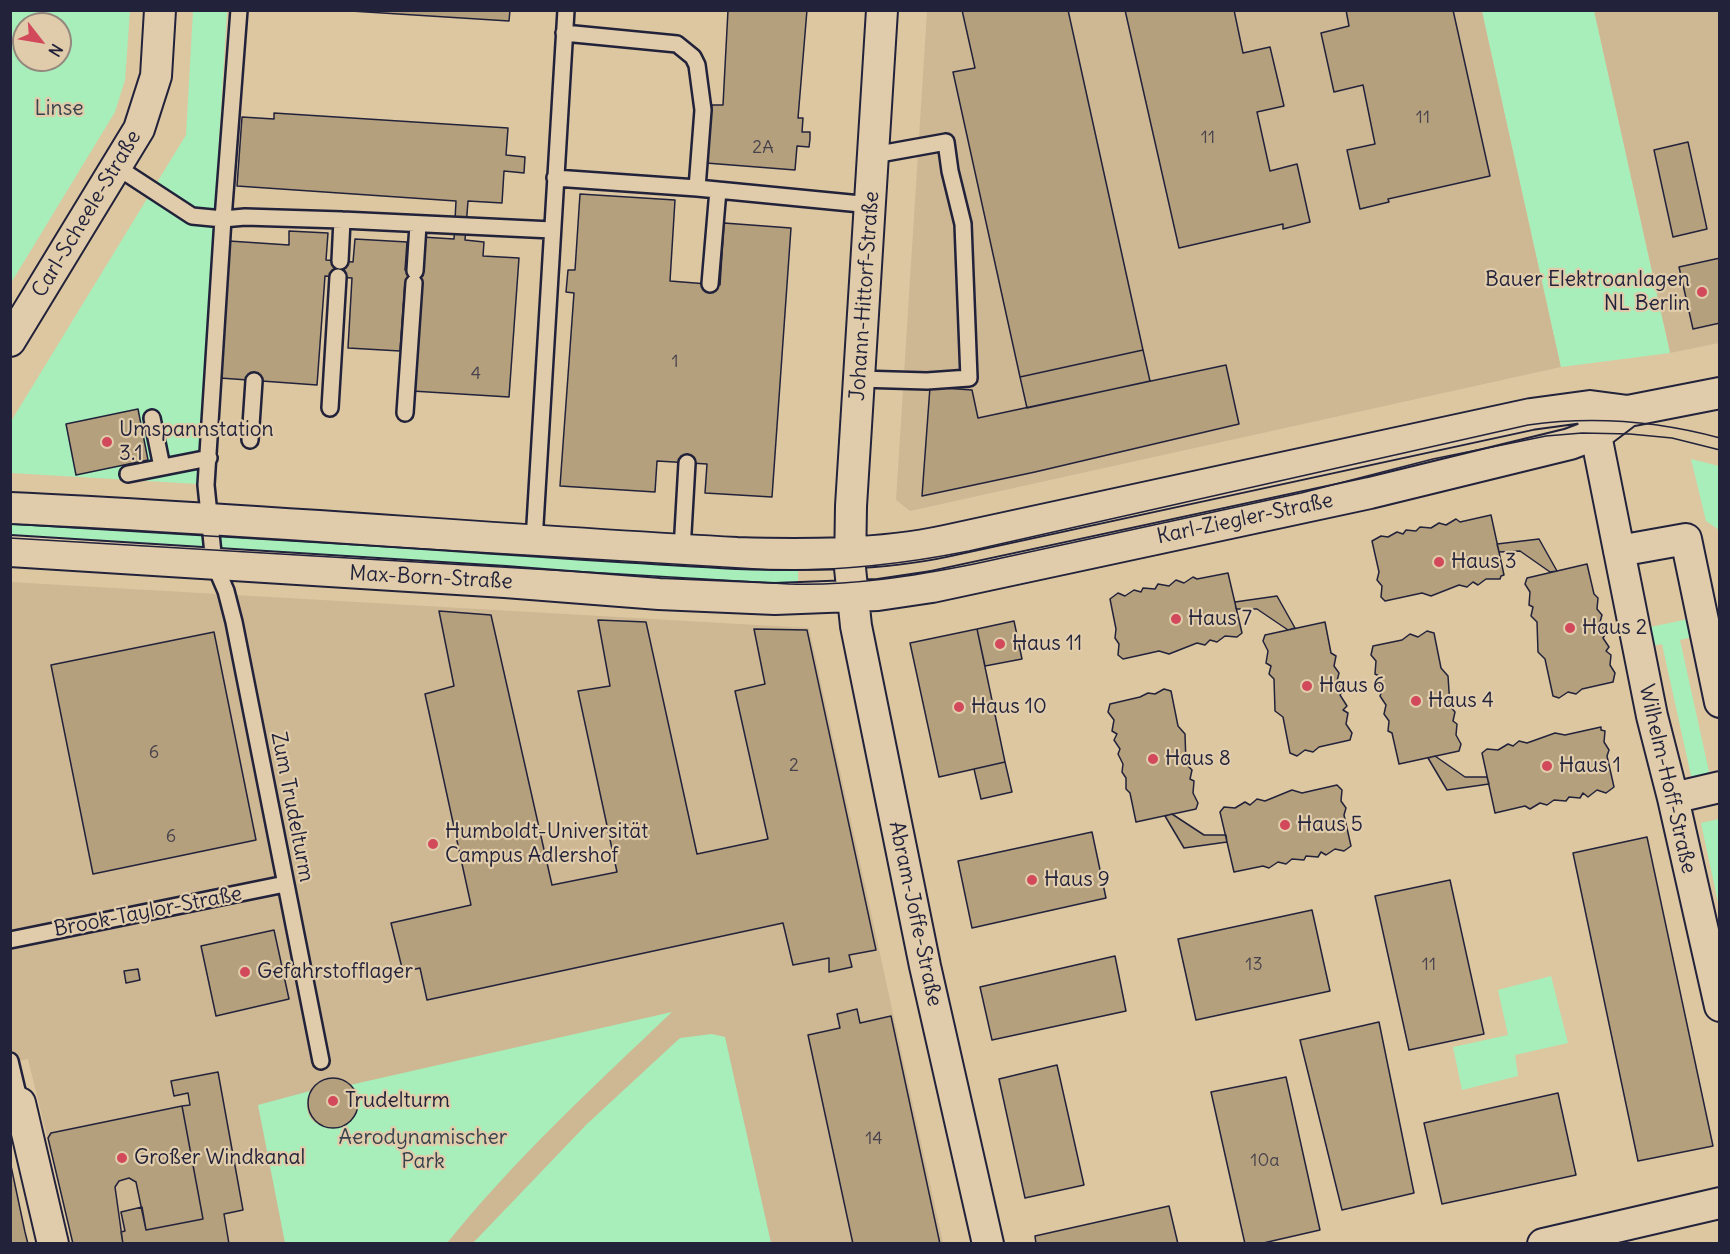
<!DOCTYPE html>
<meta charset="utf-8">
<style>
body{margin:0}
#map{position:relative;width:1730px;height:1254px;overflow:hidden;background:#ddc7a1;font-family:Delius,sans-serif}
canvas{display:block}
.frame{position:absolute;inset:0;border:12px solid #22223b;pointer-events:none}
.north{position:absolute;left:12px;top:12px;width:60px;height:60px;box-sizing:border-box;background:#e0ccaa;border:2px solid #94887e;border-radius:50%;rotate:121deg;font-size:16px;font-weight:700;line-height:24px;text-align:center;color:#22223b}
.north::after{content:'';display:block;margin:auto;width:21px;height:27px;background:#d1495b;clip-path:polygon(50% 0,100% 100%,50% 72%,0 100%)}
</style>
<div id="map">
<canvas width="1730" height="1254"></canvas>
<div class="frame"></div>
<div class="north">N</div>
</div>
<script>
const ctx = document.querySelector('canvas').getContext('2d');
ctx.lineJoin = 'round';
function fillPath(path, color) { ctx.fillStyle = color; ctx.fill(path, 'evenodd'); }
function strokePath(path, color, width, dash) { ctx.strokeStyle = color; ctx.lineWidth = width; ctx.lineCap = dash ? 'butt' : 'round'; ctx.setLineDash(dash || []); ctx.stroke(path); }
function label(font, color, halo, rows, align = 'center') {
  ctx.font = font + ' Delius,sans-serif'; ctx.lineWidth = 4.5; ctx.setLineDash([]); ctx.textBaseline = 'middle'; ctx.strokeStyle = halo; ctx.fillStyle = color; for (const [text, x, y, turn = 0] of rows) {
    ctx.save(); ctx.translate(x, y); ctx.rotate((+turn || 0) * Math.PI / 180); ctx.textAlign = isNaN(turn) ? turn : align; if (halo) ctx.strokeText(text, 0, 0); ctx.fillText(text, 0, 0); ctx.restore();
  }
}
const built = new Path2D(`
 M927,11h555l79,356 -651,144 -14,-11z
 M1594,11h125v332l-49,10z
 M10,582l799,46 134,615h-870l-45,-184 -17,4z`);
const green = new Path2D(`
 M11,10l119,1 -5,69 -10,32 -104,171zM24,24h36v36h-36z
 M193,11h34l-29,473 -187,-11 -1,-50 176,-288z
 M1482,11h112l76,342 -109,14z
 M1691,459l28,7v64l-13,-9z
 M10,516l788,50v18l-2,4 -785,-45z
 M1693,618l4,18 -17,4 30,136 -18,4 -30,-136 -18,3 -3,-18z
 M1719,819l1,2 -1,86 -18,-84z
 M1551,976l17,67 -53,12 3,21 -56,14 -9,-43 55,-12 -10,-45z
 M672,1012c-78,74 -157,147 -225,231h-162l-27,-138 52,-14c-21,56 77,41 40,-6z
 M712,1034l13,3 46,206h-298l114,-119 93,-86z`);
const building = new Path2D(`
 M335,10h175l-1,11z
 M728,10h79l-9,108h5l-1,14h8v7l-1,8 -12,-1 -2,24 -89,-7 6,-58h11z
 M962,10h106l75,340 -123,27 -67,-305 22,-4z
 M1125,10h109l9,43 27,-6 14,59 -27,6 13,59 27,-7 13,58 -27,7v-5l-104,24z
 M1346,10h107l37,166 -102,23 1,3 -29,7 -13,-59 28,-6 -12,-59 -29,7 -13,-59 28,-7z
 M274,113l234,15 -2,27 19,2 -1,16 -20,-2 -2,32 -34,-2 -3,39 19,2 -1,14 36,2 -10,139 -97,-6 7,-108 -14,-1 -5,69 -52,-3 4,-70 -27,-2 -8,109 -97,-7 9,-137 60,4v-14l39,2 -2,27 27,2 2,-23 52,3 -2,28 15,2 2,-35 32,2 2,-38 -219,-15 5,-69 32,2z
 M1688,142l19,87 -34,8 -19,-87z
 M580,194l95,6 -5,81 50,4 4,-62 67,5 -19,269 -67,-4 2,-29 -50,-3 -2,31 -95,-6 14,-193 -8,-1 2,-22h7z
 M1720,258v65l-27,6 -14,-62z
 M1143,350l7,31 -123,27 -7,-31z
 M1226,365l13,59 -204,48 -113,24 8,-109 42,3 6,28z
 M138,409l10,51 -72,15 -10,-51z
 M1491,515l13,60 -3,1 -1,3h-14l-8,6 -5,-3 -6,5 -8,-2 -28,11 -9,-3 -37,8 -4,-4 1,-11 -5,-6 2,-8 -7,-31 9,-5 7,1 9,-5 6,2 3,-4 10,1 4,-4 11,1 8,-5 7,2 10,-6 4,3z
 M1539,539l18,32 -7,1 -30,-21 -21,1 -2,-8z
 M1587,564l7,30 4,4 -1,11 5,6 -2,7 6,11 -3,5 6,9 -3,4 5,4 -1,10 5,8 -2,9 -31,7 -6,5 -8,-2 -9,6 -6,-2 -8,-37 -7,-7 -1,-30 -6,-6 2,-9 -4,-2 1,-13 -5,-8 2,-6z
 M1228,573l14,60 -5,4 -12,-1 -8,6 -7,-2 -5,5 -8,-2 -28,11 -10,-3 -36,8 -5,-4 1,-11 -4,-6 1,-9 -6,-30 8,-6 7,3 9,-6 7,2 2,-4 12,1 3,-5 11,2 7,-6 8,3 9,-6 4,2z
 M1277,596l18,32 -7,2 -31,-21h-21l-1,-7z
 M439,611l52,4 61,270 65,-13 -39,-181 32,-5 -12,-66 48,2 51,232 71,-15 -33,-148 30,-7 -11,-55 53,1 69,320 -27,5 3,12 -23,5v-14l-36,7 -10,-42 -356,77 -7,-32 -17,4 -12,-49 80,-18 -46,-211 29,-8z
 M1014,621l8,38 -37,7 -8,-37z
 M1325,622l6,31 5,3 -2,10 5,7 -2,8 6,10 -3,4 7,11 -4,4 5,3 -2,11 6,9 -2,7 -31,7 -6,5 -8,-2 -8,6 -7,-3 -7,-36 -8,-6 -1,-32 -5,-5 2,-8 -5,-3 2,-12 -5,-10 2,-6z
 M977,629l28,133 -66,15 -29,-134z
 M1427,631l7,2 7,35 7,8 2,30 5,6 -2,9 4,3 -1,11 5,9 -2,7 -60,13 -7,-31 -4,-2 1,-10 -5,-7 2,-9 -6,-9 2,-5 -5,-10 2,-5 -4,-2 1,-13 -5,-6 2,-9 29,-6 8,-6 8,3z
 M214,632l42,208 -163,34 -42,-209z
 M1164,689l7,2 7,35 7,8 1,30 6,6 -2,9 4,2 -1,12 5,10 -2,6 -60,13 -6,-29 -4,-4v-11l-4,-6 1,-8 -5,-10 2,-5 -6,-9 3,-6 -5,-3 2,-11 -6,-8 2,-8 30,-7 8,-4 7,1z
 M1601,727v3l4,1 -1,11 5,8 -2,6 7,31 -8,6 -9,-3 -9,7 -5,-4 -3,5 -11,-1 -3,4 -12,-1 -7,5 -7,-2 -10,6 -5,-3 -30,7 -13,-60 5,-4 11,1 10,-6 5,2 6,-5 8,2 28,-10 10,2z
 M1435,756l30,21h22l2,7 -42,6 -19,-32z
 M1005,762l7,30 -31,7 -7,-30z
 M1337,785l5,5 -1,11 5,7 -2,7 7,31 -7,5 -9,-2 -9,6 -5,-3 -3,5 -12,-1 -2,4 -12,-1 -6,5 -8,-2 -9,6 -6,-2 -29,6 -14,-60 4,-5 11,1 10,-6 5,3 7,-6 8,2 27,-11 10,3z
 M1172,814l32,21h22l1,7 -43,6 -19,-32z
 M1092,832l14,66 -134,30 -14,-67z
 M1647,837l66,309 -75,15 -65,-308z
 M1450,880l34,154 -75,16 -34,-154z
 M1312,910l18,81 -134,29 -18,-81z
 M274,930l15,69 -73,17 -15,-70z
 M1115,956l11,55 -134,29 -12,-53z
 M138,969l2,11 -14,3 -2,-12z
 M857,1009l3,14 31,-7 49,228h-87l-45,-209 32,-7 -3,-14z
 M1379,1022l35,171 -72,17 -42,-170z
 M1057,1065l27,120 -59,13 -26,-119z
 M218,1072l25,138 -19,4 5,30h-106l-2,-12 4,-1 -4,-19 21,-5 4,23 57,-11 -21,-113 8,-1 -2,-12 -14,3 -3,-15z
 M1286,1077l34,153 -61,14h-14l-34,-152z
 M308 1103a25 25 0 1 1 50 0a25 25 0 1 1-50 0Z
 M1558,1093l18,82 -134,29 -18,-81z
 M182,1106l21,113 -57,11 -10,-48 -7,-4 -10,3 -4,6 8,57h-50l-25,-106 3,-5z
 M11,1166l14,66 3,12h-18z
 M1169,1206l9,38h-142l-1,-8z`);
const service = new Path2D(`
 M239,10l-16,209 -17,266 8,78 12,28 8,31 87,439
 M564,33l113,11 16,13 4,8 6,45 -6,78
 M117,167l75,49 31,3 22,-2 97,3 210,10
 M555,178l142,10 174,17
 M340,261l2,-41
 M415,271l3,-46
 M710,284l8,-94
 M859,379l68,2 42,-3 -6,-154 -13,-53 -4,-29 -72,13
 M330,408l8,-131
 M405,413l9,-130
 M152,418l10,49
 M250,440l4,-59
 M128,474l81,-16
 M534,541l32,-531
 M682,550l5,-87
 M10,940l275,-56
 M10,1061l10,42`);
const minor = new Path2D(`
 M882,10l-31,496 -1,62 6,58 69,340 63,278
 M10,341l129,-212 17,-53 4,-66
 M1592,415l60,301 21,82 47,208
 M10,508c243,11 485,32 727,45 67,2 143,2 208,-12l586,-127 59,-8 38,5 92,-18
 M10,551l495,31 154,12 116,5 103,-4 54,-8 438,-94 200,-49 29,-11 29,-22
 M1619,551l67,-12 34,163
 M1673,798l47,-11
 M10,1105l10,-2 33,141
 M1543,1244l177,-41`);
const tram = new Path2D(`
 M10,524l763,46c66,1 131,-6 196,-19l559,-126c64,-9 129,-4 192,13
 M10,538l779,46c62,2 125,-8 185,-20l327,-71 132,-34 113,-23 36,-3 48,1 42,4 48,12`);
const markers = [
 [1702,292,6,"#d1495b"],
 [107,442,6,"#d1495b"],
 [1439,562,6,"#d1495b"],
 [1176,619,6,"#d1495b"],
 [1570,628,6,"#d1495b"],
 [1000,644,6,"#d1495b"],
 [1307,686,6,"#d1495b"],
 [1416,701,6,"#d1495b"],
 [959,707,6,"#d1495b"],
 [1153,759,6,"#d1495b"],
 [1547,766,6,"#d1495b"],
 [1285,825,6,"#d1495b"],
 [433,844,6,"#d1495b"],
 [1032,880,6,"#d1495b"],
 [245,972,6,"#d1495b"],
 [333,1101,6,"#d1495b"],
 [122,1158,6,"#d1495b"]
];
const numberNames = [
 ["11",1423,118],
 ["11",1208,138],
 ["2A",763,148],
 ["1",675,362],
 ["4",476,374],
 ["6",154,753],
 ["2",794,766],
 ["6",171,837],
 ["13",1254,965],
 ["11",1429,965],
 ["14",874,1139],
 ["10a",1265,1161]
];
const parkNames = [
 ["Linse",59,109],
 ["Aerodynamischer",423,1138],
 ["Park",423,1162]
];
const streetNames = [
 ["Carl-Scheele-Straße",87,214,-59],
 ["Johann-Hittorf-Straße",865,296,-86],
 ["Karl-Ziegler-Straße",1245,519,-12],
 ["Max-Born-Straße",431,578,3],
 ["Wilhelm-Hoff-Straße",1667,779,77],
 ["Zum Trudelturm",292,807,79],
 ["Brook-Taylor-Straße",148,912,-11],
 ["Abram-Joffe-Straße",915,914,78]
];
const poiNames = [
 ["Bauer Elektroanlagen",1690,280,"right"],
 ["NL Berlin",1690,304,"right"],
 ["Umspannstation",119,430],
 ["3.1",119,454],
 ["Haus 3",1451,562],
 ["Haus 7",1188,619],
 ["Haus 2",1582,628],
 ["Haus 11",1012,644],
 ["Haus 6",1319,686],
 ["Haus 4",1428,701],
 ["Haus 10",971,707],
 ["Haus 8",1165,759],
 ["Haus 1",1559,766],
 ["Haus 5",1297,825],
 ["Humboldt-Universität",445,832],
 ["Campus Adlershof",445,856],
 ["Haus 9",1044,880],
 ["Gefahrstofflager",257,972],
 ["Trudelturm",345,1101],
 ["Großer Windkanal",134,1158]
];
fillPath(built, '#ceb894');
fillPath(green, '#a7eeba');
fillPath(building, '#b5a07d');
strokePath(building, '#22223b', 1.5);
strokePath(service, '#22223b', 20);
strokePath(minor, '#22223b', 34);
strokePath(service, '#e0ccaa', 15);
strokePath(minor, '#e0ccaa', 30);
strokePath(tram, '#22223b', 1.5);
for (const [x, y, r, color] of markers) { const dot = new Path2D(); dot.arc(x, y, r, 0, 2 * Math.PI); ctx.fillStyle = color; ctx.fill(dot); strokePath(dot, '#e0ccaa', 2); }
label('18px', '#47424c', null, numberNames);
label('21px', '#36414e', '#e0ccaa', parkNames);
label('21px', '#22223b', '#e0ccaa', streetNames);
label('21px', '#22223b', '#e0ccaa', poiNames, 'left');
</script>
